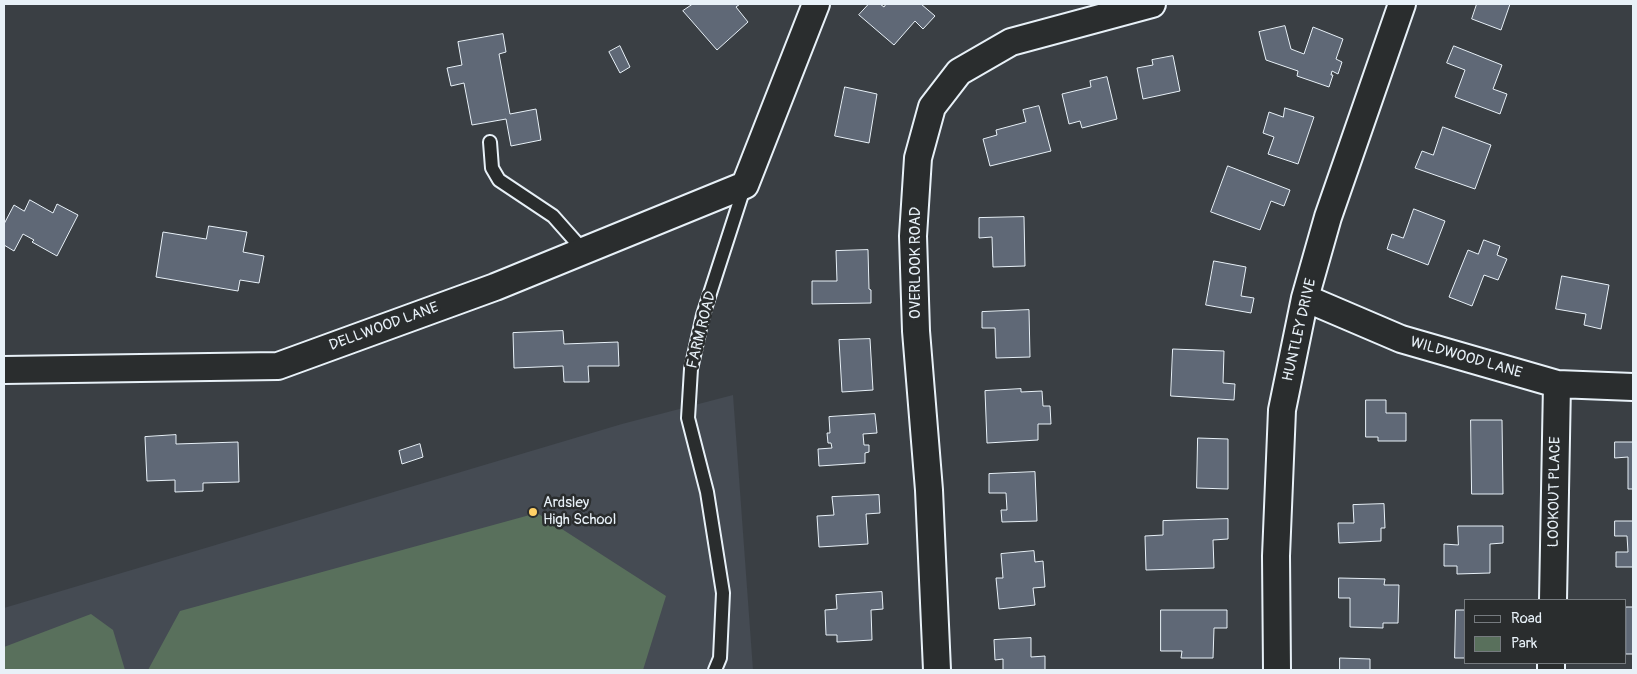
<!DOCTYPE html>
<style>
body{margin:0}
#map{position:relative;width:1637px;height:674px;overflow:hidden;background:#3a3f44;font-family:Pangolin,sans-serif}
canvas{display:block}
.frame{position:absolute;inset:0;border:5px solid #e8f1f8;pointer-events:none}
.legend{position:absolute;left:1464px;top:599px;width:162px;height:65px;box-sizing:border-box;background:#2a2d2e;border:1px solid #767b7f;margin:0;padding:6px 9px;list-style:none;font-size:15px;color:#e8f1f8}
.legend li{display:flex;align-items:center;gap:10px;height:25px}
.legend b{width:25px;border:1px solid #767b7f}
</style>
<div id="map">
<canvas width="1637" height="674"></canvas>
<div class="frame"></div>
<ul class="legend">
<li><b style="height:6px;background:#2a2d2e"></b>Road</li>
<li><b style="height:14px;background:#59705c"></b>Park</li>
</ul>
</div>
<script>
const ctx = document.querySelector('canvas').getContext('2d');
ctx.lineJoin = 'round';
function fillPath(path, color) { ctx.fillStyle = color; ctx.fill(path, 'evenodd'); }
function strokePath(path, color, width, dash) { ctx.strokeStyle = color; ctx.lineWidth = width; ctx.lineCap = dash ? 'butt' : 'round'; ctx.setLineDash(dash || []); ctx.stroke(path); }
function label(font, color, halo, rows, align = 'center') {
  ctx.font = font + ' Pangolin,sans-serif'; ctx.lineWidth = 5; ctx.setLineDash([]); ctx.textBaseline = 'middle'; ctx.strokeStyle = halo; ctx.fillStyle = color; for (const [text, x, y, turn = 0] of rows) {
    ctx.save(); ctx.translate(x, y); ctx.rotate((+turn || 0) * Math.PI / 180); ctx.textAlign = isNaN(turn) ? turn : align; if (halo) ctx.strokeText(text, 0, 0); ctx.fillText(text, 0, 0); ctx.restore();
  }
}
const built = new Path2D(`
 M733,395l20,275h-749v-62l618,-184z`);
const green = new Path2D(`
 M537,513l129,83 -23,74h-495l32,-59z
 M91,614l22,16 12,40h-121v-23z`);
const building = new Path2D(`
 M693,4h47l-4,3 12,15 -31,28 -34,-39z
 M869,4h11l4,3 2,-3h35l14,12 -12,13 -8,-8 -21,24 -35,-30z
 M1477,4h33l-9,26 -29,-11z
 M1285,26l6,23 13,5 9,-27 30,12 -7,20 6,3 -4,12 -6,-3 -1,4h2l-4,12 -32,-11 1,-5 -32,-11 -7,-28z
 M503,34l3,18 -7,2 11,60 26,-5 5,31 -30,6 -5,-27 -34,6 -8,-42 -13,3 -4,-18 15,-3 -4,-23z
 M620,46l10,21 -10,6 -11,-21z
 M1454,46l48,19 -9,24 14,5 -7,20 -45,-17 10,-27 -18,-7z
 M1173,56l7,35 -37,8 -6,-31 16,-3 -1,-5z
 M1107,77l10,42 -35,9 -2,-7 -11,3 -7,-30 29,-7 -1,-6z
 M845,87l32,7 -8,49 -34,-7z
 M1039,106l12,45 -61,15 -7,-27 14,-4 -1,-5 30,-8 -3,-12z
 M1285,108l29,9 -16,47 -30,-10 6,-17 -11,-4 6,-21 14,5z
 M1443,127l48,18 -16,44 -60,-21 7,-17 11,4z
 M1228,166l62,24 -6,16 -13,-5 -11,29 -49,-18z
 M30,200l23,13 4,-9 21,11 -21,41 -25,-14 2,-2 -11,-6 -9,17 -10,-6v-21l10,-19 10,6z
 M1414,209l31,12 -17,44 -41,-16 5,-15 11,4z
 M1024,217l1,49 -32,1 -1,-30 -13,1v-20z
 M209,226l38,6 -4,20 21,4 -5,27 -19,-3 -2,11 -82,-14 7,-45 43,7z
 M1484,240l16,6 -3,9 10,4 -9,21 -14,-5 -12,31 -23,-9 19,-47 10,4z
 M868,250l1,39 2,1v13l-59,1v-23h25l-1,-30z
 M1214,261l32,6 -5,29 13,2 -3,15 -45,-8z
 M1562,276l47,9 -8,44 -17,-4 2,-11 -30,-5z
 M1029,310l1,47 -34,1 -1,-30h-13v-16z
 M563,331l1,13 54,-2 1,24h-31l1,16h-25l-1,-16 -49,2 -1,-35z
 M870,339l3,51 -31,2 -3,-52z
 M1173,349l51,2 -1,32 12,1 -1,16 -63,-4z
 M1021,389v3l21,-1 1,15h7l1,18h-13v16l-51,3 -2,-52z
 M1366,400h20v13h20v28h-28v-4h-12z
 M875,414l2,19 -14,1 1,11h5v7l-4,1v10l-46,3 -1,-17 14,-1 -1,-5h-3l-1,-10h3l-1,-16z
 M1471,420h31l1,74h-31z
 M176,435v9l62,-2 1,40 -36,1v8l-28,1v-12l-28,1 -2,-44z
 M1198,438l30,1v50l-31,-1z
 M1615,442h18v47h-5v-32l-13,1z
 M420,444l3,13 -21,7 -3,-13z
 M1035,472l2,49 -35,1 -1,-12h6l-1,-17h-17v-19z
 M879,495l1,18 -14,1 2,30 -49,3 -2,-31 17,-1 -2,-18z
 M1384,504l1,24h-4v13l-42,2 -1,-20h16l-1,-18z
 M1228,519v20l-15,1 1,28 -68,2 -1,-34 18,-1v-14z
 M1615,521h18v46h-17v-15h12l-1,-16h-12z
 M1458,526h45v17l-13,1v29l-33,1v-8h-13v-22l14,1z
 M1034,551l1,11 8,-1 2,26 -12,1 2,17 -36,4 -3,-31h7l-2,-24z
 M1339,578l46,1 -1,6h15l-1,38h-15v5l-33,-1v-29h-11z
 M882,592l1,17 -12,1 1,30 -35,2v-7h-11l-1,-25 12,-1 -1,-14z
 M1626,607h7v47h-7z
 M1161,610h66v18h-13l-1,30h-32l1,-7h-21z
 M1456,610h10v48h-11z
 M1031,638v19l14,-1v14h-42v-11l-8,1 -1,-20z
 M1340,658l30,1v11h-30z`);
const service = new Path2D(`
 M490,142l2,26 7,12 54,36 31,35
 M715,670l5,-12 3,-65 -16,-101 -19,-74 3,-49 12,-54 42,-130`);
const minor = new Path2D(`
 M1305,298l96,41 156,45 76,3
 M4,370l274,-4 217,-79 250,-102 71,-181
 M1553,600l4,-216
 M937,670l-8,-180 -13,-159 -3,-95 5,-78 14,-51 27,-35 52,-30 141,-38
 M1277,670l-1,-114 6,-146 23,-112 23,-81 74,-213
 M1551,670v-7`);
const markers = [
 [533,512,5,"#ffd166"]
];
const streetNames = [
 ["OVERLOOK ROAD",916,263,-90],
 ["DELLWOOD LANE",384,327,-20],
 ["FARM ROAD",702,330,-76],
 ["HUNTLEY DRIVE",1300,330,-77],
 ["WILDWOOD LANE",1466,358,16],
 ["LOOKOUT PLACE",1555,492,-89]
];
const poiNames = [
 ["Ardsley",543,503],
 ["High School",543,520]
];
fillPath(built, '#454b53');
fillPath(green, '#59705c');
fillPath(building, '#5f6876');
strokePath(building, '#e8f1f8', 1);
strokePath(service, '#e8f1f8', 16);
strokePath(minor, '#e8f1f8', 30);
strokePath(service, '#2a2d2e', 12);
strokePath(minor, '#2a2d2e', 26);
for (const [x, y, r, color] of markers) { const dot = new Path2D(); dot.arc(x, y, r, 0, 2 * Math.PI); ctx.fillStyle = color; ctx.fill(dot); strokePath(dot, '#2a2d2e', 2); }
label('15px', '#e8f1f8', '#2a2d2e', streetNames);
label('15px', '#e8f1f8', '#2a2d2e', poiNames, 'left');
</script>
